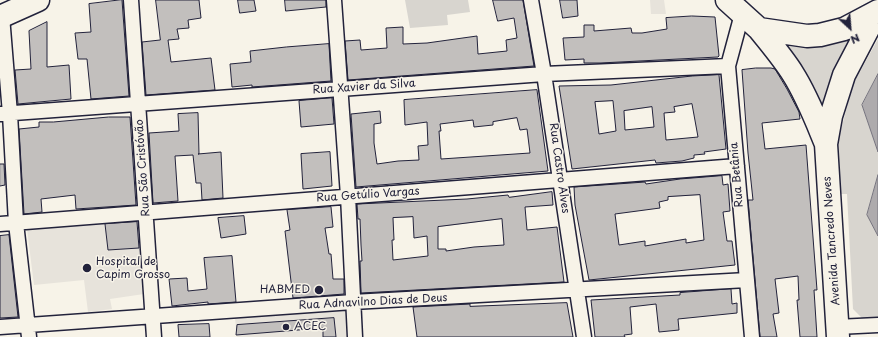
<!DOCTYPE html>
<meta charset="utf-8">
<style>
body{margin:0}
#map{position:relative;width:878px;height:337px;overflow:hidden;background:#f7f3e8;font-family:"Playpen Sans",sans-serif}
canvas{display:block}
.north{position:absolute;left:830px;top:8px;width:40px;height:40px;-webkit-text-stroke:3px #f7f3e8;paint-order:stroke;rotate:154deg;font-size:11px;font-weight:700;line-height:16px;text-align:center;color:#22223b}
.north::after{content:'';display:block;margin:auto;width:14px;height:18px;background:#22223b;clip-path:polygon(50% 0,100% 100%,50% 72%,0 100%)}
</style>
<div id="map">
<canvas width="878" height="337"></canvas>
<div class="north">N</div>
</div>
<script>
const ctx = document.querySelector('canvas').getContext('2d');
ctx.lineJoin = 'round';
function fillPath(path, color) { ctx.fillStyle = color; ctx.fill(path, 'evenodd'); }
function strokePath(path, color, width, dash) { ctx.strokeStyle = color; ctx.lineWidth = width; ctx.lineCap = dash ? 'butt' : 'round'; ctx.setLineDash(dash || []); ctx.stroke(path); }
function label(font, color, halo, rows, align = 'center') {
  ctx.font = font + ' "Playpen Sans",sans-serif'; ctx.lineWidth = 3; ctx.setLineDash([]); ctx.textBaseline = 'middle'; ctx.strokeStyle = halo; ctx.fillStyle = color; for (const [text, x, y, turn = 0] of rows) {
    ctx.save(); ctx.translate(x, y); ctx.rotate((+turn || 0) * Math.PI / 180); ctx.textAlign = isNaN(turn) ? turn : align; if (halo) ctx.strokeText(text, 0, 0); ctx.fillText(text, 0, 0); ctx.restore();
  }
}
const built = new Path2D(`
 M650,0h14l2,14h-15z
 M105,224l3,26 32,-2 4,46 -34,5 2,10 -24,3 -4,-32 -50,5 -7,-56z
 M348,310l2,27h-113l-2,-19z`);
const green = new Path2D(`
 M405,0h63l2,12 -23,3 1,10 -38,3z
 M862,27l-38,95 -49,-84z
 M878,39v35l-16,31 16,47v23l-11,40 11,21v82l-15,1 -10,-10 -6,-115h-9v-53l15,-57z`);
const water = new Path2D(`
 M878,74v78l-16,-47z
 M878,175v61l-11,-21z`);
const building = new Path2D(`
 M122,0l7,96 -38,3 -4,-40h-9l-3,-26 16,-1 -2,-28z
 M156,0h43l2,18 -13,2 1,8 -12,1 2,10 -11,1 3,22 40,-4 4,32 -69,5 -4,-53 18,-2z
 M238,0h16l2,11 -16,2z
 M285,0h41v7l-40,4z
 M493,0h30l11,66 -186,14 -3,-39 15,-1 1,10 26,-2 -1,-20 17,-1v17l24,-1 50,-7 1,18 29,-3 -1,-11 11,-2 -3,-20 -16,3z
 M560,0h17l1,16 -15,2z
 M692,16l23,1 4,39 -1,1 -118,6h-16v-4l-19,1 -2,-22 21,-1v-12h10v6l37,-3 1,5h10l25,-4 -1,-11z
 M47,22v45l22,-2 2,34 -53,5 -3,-34 16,-1 -2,-38z
 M329,44l2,37 -79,6v-2l-20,2 -2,-23 21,-2 -1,-11 36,-4z
 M756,68h15l4,1 12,20 12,23 1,7 -38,4 3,26 41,-4 11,145h-3l3,47h-17l-3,-37h2l-1,-24 -23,3 4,34 -6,1 4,23h-17l-12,-137h5l-5,-47 -6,-83z
 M719,75l7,74 -22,3 1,2 -11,1v3l-12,3 -26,2 -1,-3 -83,9 -13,-83 52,-1 81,-9zM613,101l3,30 -17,3 -4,-32zM692,104l6,33 -32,3 -2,-27 11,-1 -1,-5zM652,107l2,20 -29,3 -1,-19z
 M537,90l11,81 -192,16 -5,-73 29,-3 1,12 -7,1v19l3,21 21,-3 21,-1 -1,-14 10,-1 -1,-23 -22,3 -1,-25zM517,118l3,12 7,-1 3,24 -89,6 -2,-28h2l-1,-7 33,-4 1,7 19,-2v-3z
 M332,98l2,26 -33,3 -2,-26z
 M198,113l1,41h-1l23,-2 2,46 -21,2 -1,-17h-5l-3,-28 -18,1 3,45 -25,2 -4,-70 30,-2 -1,-17z
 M109,117h21l6,88 -60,4 -1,-14 -34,4 1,13 -18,2 -5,-85 20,-2v-5h14z
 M330,152l2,34 -29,3 -2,-35z
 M0,164h4l1,21 -5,1z
 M722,176l1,9 5,-1 2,27 -7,1 4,29h5l3,24 -146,15 -14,-75 -1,-18 71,-5 1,2 34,-5zM700,195l4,45 -18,3v-4l-41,7v-5l-26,4 -4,-31 45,-6 -1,-6 9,-2v-3z
 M552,192l1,13 -28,2 2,23 30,-3 7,55 -203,11 -1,-32h2l-1,-16 -1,-26h-2l-1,-15 110,-5 41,-4 1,2zM413,217l1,21 13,-2 1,20 -35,4 -1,-20h2l-1,-22zM502,219l2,26 -30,2 -28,4v-2h-8v-22z
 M331,207l2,20 -8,1 4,26h2l2,25h11v15l-51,4 -8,-67 5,-1 -3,-20z
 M244,216l2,18 -25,4 -3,-20z
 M137,222l2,26 -31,2 -3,-26z
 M9,235l9,82 -18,1v-82z
 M232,256l4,46 -28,2v-2l-36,4 -3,-27 18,-1 1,13 19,-2 -3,-31z
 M731,289l1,15 5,-1v10l-59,6 1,11 -20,2 -3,-28 -26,3 2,27 -8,1 1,2h-30l-4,-37 89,-5v-2z
 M567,303l6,34h-156l-4,-30 57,-3v2z
 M334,318l2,19h-13v-9l-87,7 1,-10z
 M209,324l1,13h-31l-1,-12z`);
const street = new Path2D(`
 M131,0l23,337
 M334,0l14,196 7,141
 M531,0l13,74 40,263
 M742,14l-14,52 24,271
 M2,16l8,98 6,109 13,114
 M0,114l544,-40 184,-8
 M0,224l737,-58
 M0,327l353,-25 394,-22
 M837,327l41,-2`);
const primary = new Path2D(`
 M727,0l32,29 48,7 13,-1 24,-6 34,-18
 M0,17l38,-17
 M759,29c11,14 24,29 34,45 14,22 23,46 33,70
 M838,337l-12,-193 5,-28 13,-41 33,-63`);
const markers = [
 [87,268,5,"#22223b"],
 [319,290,5,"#22223b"],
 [286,327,4,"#22223b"]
];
const streetNames = [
 ["Rua Xavier da Silva",364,87,-4],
 ["Rua São Cristóvão",143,168,-94],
 ["Rua Castro Alves",559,168,82],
 ["Rua Betânia",737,175,-95],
 ["Rua Getúlio Vargas",368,195,-4],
 ["Avenida Tancredo Neves",832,241,-94],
 ["Rua Adnavilno Dias de Deus",373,302,-3]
];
const poiNames = [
 ["Hospital de",96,262],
 ["Capim Grosso",96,275],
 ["HABMED",310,290,"right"],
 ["ACEC",294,327]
];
fillPath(built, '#e7e3db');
fillPath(green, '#d8d5cf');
fillPath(water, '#aeabad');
strokePath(water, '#76747f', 1);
fillPath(building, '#c2bfbd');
strokePath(building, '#22223b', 1);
strokePath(street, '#22223b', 17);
strokePath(primary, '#22223b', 25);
strokePath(street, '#f7f3e8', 14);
strokePath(primary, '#f7f3e8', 22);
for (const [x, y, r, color] of markers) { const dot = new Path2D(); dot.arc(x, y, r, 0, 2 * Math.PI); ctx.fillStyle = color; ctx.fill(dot); strokePath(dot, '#f7f3e8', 1.5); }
label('11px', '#22223b', '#f7f3e8', streetNames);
label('11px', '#22223b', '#f7f3e8', poiNames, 'left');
</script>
